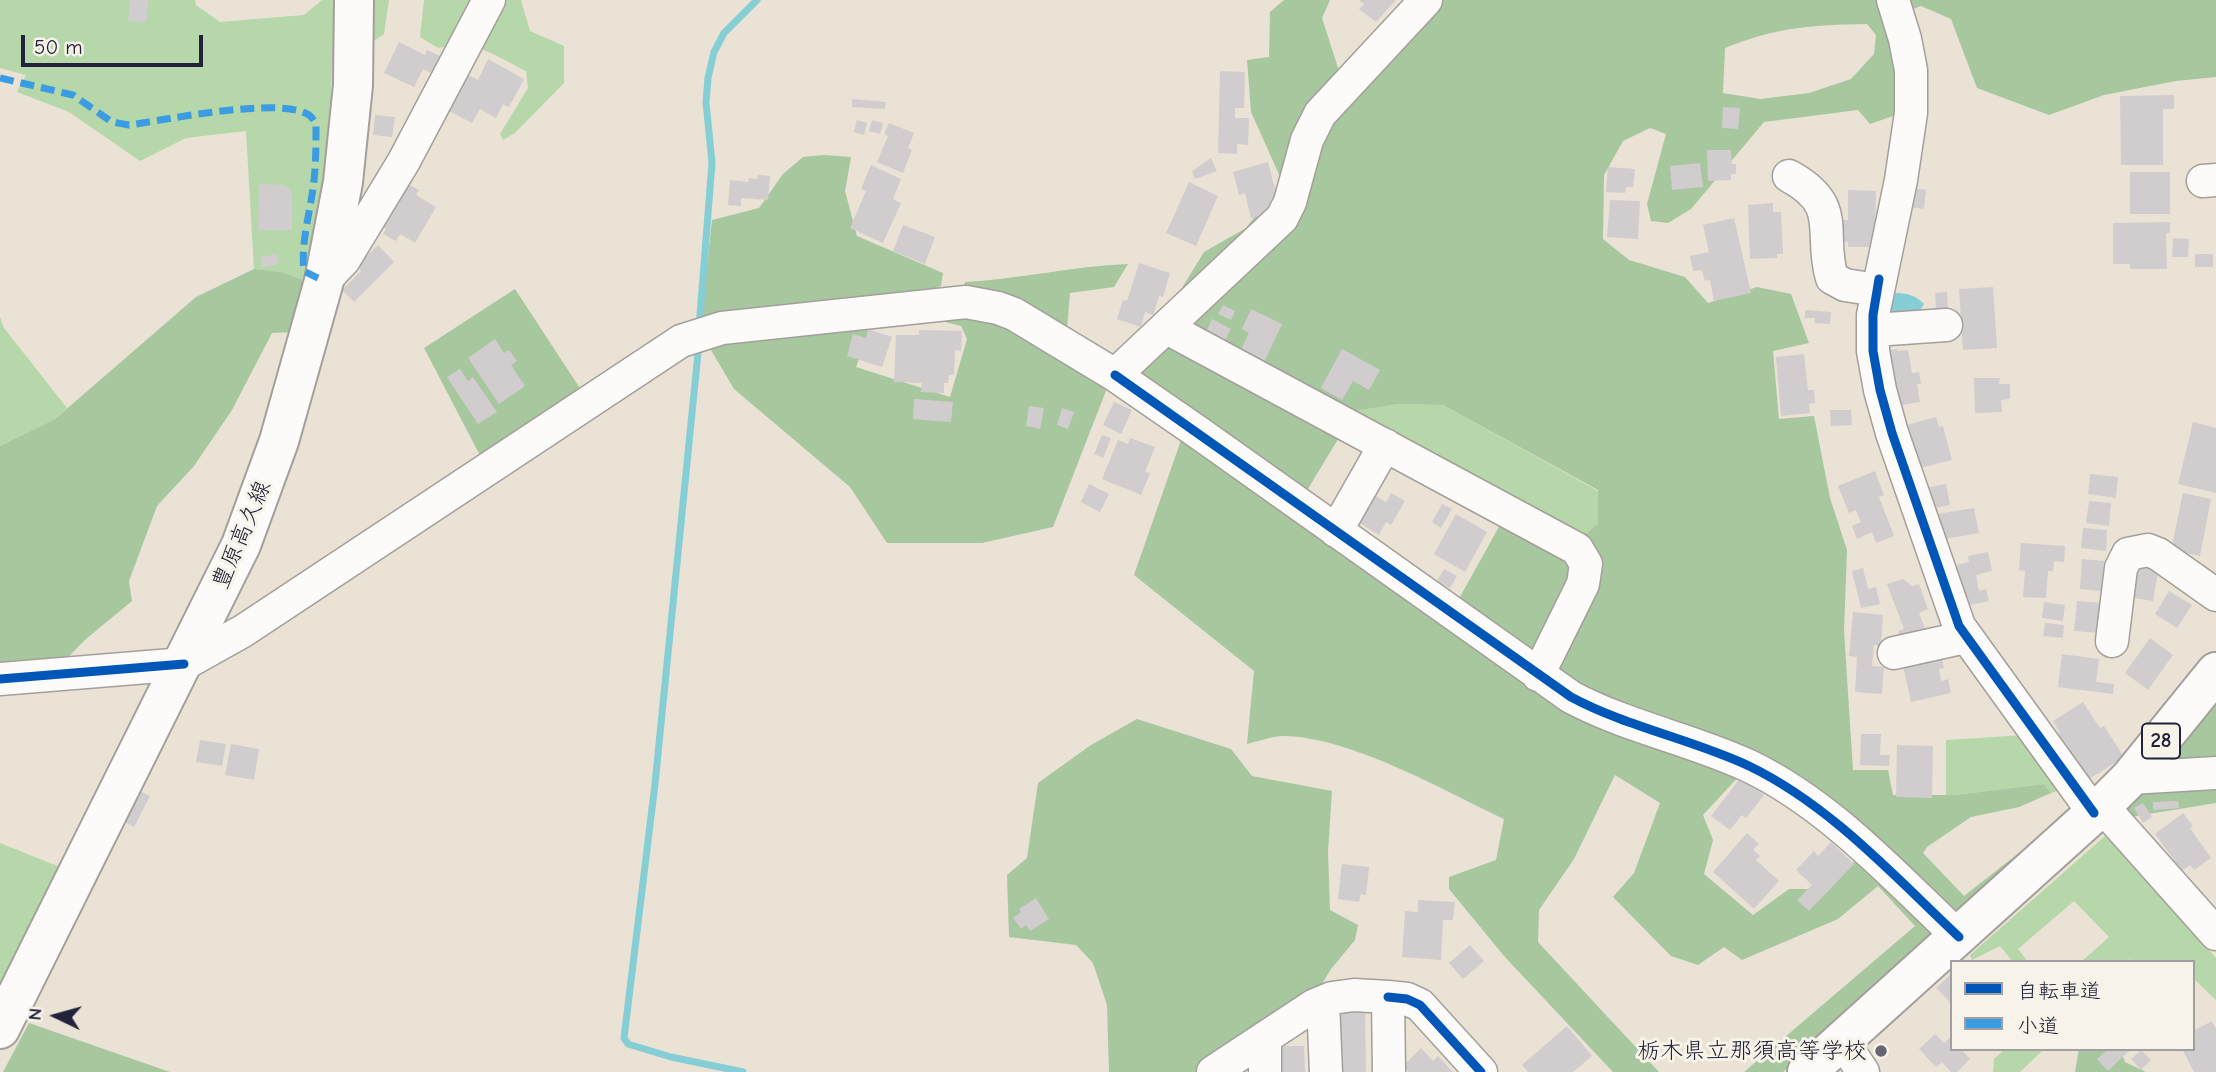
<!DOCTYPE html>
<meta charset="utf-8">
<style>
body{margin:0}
#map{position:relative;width:2216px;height:1072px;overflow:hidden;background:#eae2d4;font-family:"Comic Neue","Klee One",sans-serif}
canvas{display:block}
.legend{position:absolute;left:1950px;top:960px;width:245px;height:91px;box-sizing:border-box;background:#f7f3e8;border:2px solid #a29fa3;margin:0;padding:9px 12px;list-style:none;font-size:21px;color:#22223b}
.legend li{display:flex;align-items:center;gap:14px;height:35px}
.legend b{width:35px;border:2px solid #a29fa3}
.north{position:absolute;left:21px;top:981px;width:70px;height:70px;-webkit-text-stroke:5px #f7f3e8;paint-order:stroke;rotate:275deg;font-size:19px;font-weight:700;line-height:28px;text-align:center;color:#22223b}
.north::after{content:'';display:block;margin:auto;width:24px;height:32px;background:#22223b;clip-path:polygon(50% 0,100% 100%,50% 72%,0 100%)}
.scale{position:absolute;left:21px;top:35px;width:182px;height:32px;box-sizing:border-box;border:4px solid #22223b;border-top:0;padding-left:9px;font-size:21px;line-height:24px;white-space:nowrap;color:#22223b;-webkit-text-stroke:5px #f7f3e8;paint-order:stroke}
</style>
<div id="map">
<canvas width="2216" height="1072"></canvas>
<ul class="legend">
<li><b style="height:9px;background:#0057b8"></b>自転車道</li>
<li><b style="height:9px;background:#3c9ce2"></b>小道</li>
</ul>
<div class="north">N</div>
<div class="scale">50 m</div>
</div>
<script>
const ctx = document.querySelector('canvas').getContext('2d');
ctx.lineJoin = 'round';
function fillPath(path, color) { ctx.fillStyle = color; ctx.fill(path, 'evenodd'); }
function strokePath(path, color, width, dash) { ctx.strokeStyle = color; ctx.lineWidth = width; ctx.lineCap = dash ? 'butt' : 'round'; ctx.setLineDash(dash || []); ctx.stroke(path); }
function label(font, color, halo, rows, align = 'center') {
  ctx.font = font + ' "Comic Neue","Klee One",sans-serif'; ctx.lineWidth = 6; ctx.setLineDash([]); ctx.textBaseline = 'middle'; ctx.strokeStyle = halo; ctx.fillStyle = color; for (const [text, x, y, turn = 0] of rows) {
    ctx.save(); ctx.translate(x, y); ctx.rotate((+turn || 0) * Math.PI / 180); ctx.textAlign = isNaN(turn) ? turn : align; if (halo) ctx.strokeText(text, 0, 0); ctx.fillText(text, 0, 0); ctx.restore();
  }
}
const green = new Path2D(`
 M0,0h195l1,5 24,17 84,-7 18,-15h67l-5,34 -52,35 -3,72 -21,141 -26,-10 -28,-3 -8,-138 -60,7 -46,23 -71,-49 -52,-20 9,-17 -26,-7z
 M424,0h97l9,31 34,15v37l-49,50 -12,7 -3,-6 28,-46 -2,-17c-32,-16 -51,-32 -88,-23l-18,-11z
 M0,317l4,11 63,80 -12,11 -55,27z
 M1399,404l44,1 155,86v32l-29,27 -221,-128 7,-11z
 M2025,735l36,55 -10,3 -7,-9 -98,12v-56z
 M2105,836l35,34 76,88v42l-23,-22v-16h-60l-3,-3 -3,3h-46l28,-25 -35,-36 -56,48 10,13h-15l-13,-16 -28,14 -2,-5z
 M0,843l65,26 -65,129z
 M2005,1049h39l-24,23h-27l1,-13z`);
const forest = new Path2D(`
 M1284,0h46l-8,18 17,53 69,-71h808v77l-40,4 -72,14 -55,20 -72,-27 -26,-69 -30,-13 -28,11 6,97 -29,10 -12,-14 -94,12 -73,87 -23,14 -17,-2 -4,-17 19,-70 -16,-6 -27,13 -19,34 -1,64 26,21 56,17 23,26 49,-16 34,7 18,49 -36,8 6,68 35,-3 16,82 17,52 -3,81 9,139h35l5,25h62l89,-11 7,9 -32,14 -48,10 -44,30 -4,6 41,43 56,-44 5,6 -62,57 -180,157h-39l171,-146 -37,-40 -40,33 -96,41 -18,-13 -26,18 -27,-9 -58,-59 21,-24 26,-70 -45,-28 -41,84 -35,51 -1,32 121,130h-46l-109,-116 -55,-67v-12l47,-17 8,-41c-61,-29 -154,-82 -220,-83 -12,0 -25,5 -37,8l7,-73 -120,-96 54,-155 -58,-47 74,-121 42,-24 36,-47 -31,-69 -4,-52 22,-3 1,-45zM1867,24l9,11 -2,19 -23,25 -42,14 -49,6 -37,-6 2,-45c52,-21 87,-23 142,-24zM1399,404l44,1 155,85v33l-29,27 -63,-36 -61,110 -151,-112 61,-101zM1741,774l129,73 -46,42h-35l-36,26 -49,-41 9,-34 -10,-25z
 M824,155l27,2 -6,34 12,45 86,37 -2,13 -34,14 -21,26h-15l-15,41 94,30 17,-58 -6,-13 -24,-6 23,-10 5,-28c55,-3 108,-16 163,-18l-14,23 -44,6 -5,61 44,29 -56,144 -71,16h-95l-37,-56 -116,-98 -26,-44 -6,-33 10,-92 47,-12 24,-34 20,-17z
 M254,269l28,3 26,10 -12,50 -24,1 -40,77 -38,56 -37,40 -28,75 3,20 -46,38 -24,24 -62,8v-225l55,-27 141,-122z
 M515,289l70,107 -101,67 -60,-115z
 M2216,703v100l-86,14 -10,-10z
 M1137,719l94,30 21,27 80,15 -4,61 2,58 28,15 -3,15 -24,29 -16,26 -114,77h-92l-2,-67 -14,-42 -17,-18 -67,-8 -2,-62 20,-17 11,-75 53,-38z
 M29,1023l141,49h-167z
 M2079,1049h41l5,13 21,10h-71z`);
const water = new Path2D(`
 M1894,293c13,0 21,2 30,11l-4,7 -35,7 2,-23z`);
const stream = new Path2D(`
 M699,328l13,-165 -6,-61 2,-24 6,-26 10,-19 33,-33
 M699,343l-44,441 -31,254 4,6 43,13 72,15`);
const building = new Path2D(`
 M130,0h19l-3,23 -18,-3z
 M1359,0h37l-20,22 -17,-13 5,-5z
 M399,42l26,13 2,-5 19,9 -9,17 -14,-7 -9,18 -30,-14z
 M488,59l36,20 -15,28 -6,-3 -7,14 -16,-9 -8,14 -27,-14 19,-36 14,7z
 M1220,71l25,1 -1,36h-9v10h14l-1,27 -11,-1v10l-19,-1z
 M2174,95v14h-11v56h-42l-1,-69z
 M852,99l34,3 -1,7 -33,-2z
 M1723,107l17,1 -2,21 -16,-1z
 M375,115l20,2 -3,20 -19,-2z
 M857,120l10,3 -3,12 -10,-3z
 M872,120l11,3 -3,11 -11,-3z
 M889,123l25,10 -6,15 4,2 -9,23 -26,-11 11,-26 -4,-2z
 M1707,150h24l1,14h4v10h-5v6l-23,1z
 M1211,158l6,13 -22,8 -3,-8z
 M1268,162l11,43 -13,4 2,5 -17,4 -6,-25 -6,2 -6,-23z
 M1700,163l3,24 -31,3 -2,-24z
 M871,165l30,14 -8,20 8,4 -18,40 -33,-15 16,-37 -5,-2z
 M1608,167l27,2 -2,18h-7l-1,6 -19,-1z
 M2130,172h40v42h-40z
 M758,175l12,1 -2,24 -27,-2v8l-13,-1 2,-25 18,2 1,-4 8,1z
 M402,181l17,9 -3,5 20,12 -21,36 -15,-9 -4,7 -13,-7 3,-5 -8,-5z
 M1189,182l29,14 -22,50 -30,-13z
 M259,184l26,1 7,8v37h-34z
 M1912,188l14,2 -2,19 -14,-2z
 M1848,190l28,1 -1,56h-27v-5h-7v-22h7z
 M1610,200l30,1 -2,38 -31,-2z
 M1773,203v9h8l2,42h-6v4l-27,1 -2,-54z
 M1734,218l17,75 -37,8 -4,-21 -5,1 -3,-11 -9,1 -3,-15 19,-4 -6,-27z
 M2170,222v11h-4l1,36h-37v-5h-17v-41z
 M903,225l32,12 -10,27 -32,-13z
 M2173,238l16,1 -1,18h-16z
 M378,245l16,17 -40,40 -12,-12 19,-19 -3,-6z
 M277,254l2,10 -17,3 -2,-10z
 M2195,254h18v13h-18z
 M1139,263l31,10 -7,24 -4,-1 -6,19 -8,-3 -4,15 -24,-8 6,-19 4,1z
 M1993,287l4,61 -34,2 -4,-61z
 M1947,292l1,16 -12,1 -1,-16z
 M1223,305l12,6 -4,9 -13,-6z
 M1251,309l31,15 -19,41 -24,-11 10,-21 -7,-4z
 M1805,310l26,2 -1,12 -16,-1 1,-5h-10z
 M1212,319l19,10 -8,15 -18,-10z
 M868,329l24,8 -10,30 -35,-11 6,-22 13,4z
 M919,330l43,1 -1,20 -6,-1 -1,25h-5l-1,8h-4v10l-23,-1 1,-9 -28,-1 2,-47h23z
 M495,339l9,14 5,-3 8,11 -6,4 14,21 -26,18 -31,-46z
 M1342,349l38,21 -11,20 -16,-9 -11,19 -21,-12z
 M1897,349l1,2 10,-1 4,23 7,-1 2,12h-4l3,18 -24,4 -9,-56z
 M1804,354l4,36h6l1,13 -6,1 1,9 -29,3 -5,-59z
 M460,369l8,12 5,-4 24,35 -19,12 -31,-47z
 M1974,378h26l-1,6h11v15l-9,1 1,12 -27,1z
 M914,399l39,3 -2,20 -38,-3z
 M1114,402l18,8 -11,24 -18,-9z
 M1029,406l15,2 -4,21 -14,-3z
 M1062,408l12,4 -6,17 -11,-4z
 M1830,410h21l1,15 -21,1z
 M1936,417l3,10 4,-1 9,34 -32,8 -5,-21 -6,2 -6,-23z
 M2193,422l23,6v65l-38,-9z
 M1102,435l9,3 -8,20 -9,-4z
 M1130,438l25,9 -10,25 5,1 -9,22 -39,-16 16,-39 10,4z
 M1875,471l9,24 -5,2 15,39 -18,7 -4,-11 -15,7 -5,-13 9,-4 -5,-12 -7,3 -11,-27z
 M2090,474l28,3 -2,21 -28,-4z
 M1089,484l20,10 -9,18 -19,-10z
 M1946,484l4,21 -21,4 -4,-21z
 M1391,493l14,8 -14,24 -5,-3 -7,13 -21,-13 16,-27 12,7z
 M2183,493l28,6 -11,57 -29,-6z
 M2089,501l22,2 -2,23 -23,-3z
 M1442,504l10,5 -11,19 -9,-6z
 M1974,508l5,25 -40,7 -3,-26z
 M1456,514l31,18 -22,40 -31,-18z
 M2083,528l24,2 -1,21 -25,-3z
 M2021,543l44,3 -1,16 -10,-1 -1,10h-5l-2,27 -23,-1 2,-26 -6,-1z
 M1988,552l4,19 -16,4 3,16 7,-2 3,12 -28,6 -9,-41 17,-4 -1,-6z
 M2082,559l22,2 -3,30 -21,-2z
 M2133,563l26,4 -6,34 -25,-4z
 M1863,568l5,21 8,-2 4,17 -19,4 -9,-37z
 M1444,569l13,7 -7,12 -13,-7z
 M1903,579l9,7 7,-2 9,25 -9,4 8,21 -25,9 -4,-12 6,-2 -17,-45z
 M2169,591l23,14 -15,23 -22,-14z
 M2077,601l26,2 -3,30 -26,-2z
 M2044,602l21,3 -2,16 -21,-3z
 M1853,612l30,3 -2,31 -7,-1 -2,21 12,1 -2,27 -27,-2 2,-35 -8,-1z
 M2045,623l19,2 -1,13 -20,-2z
 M2150,638l23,17 -25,35 -23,-17z
 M1941,653l3,15 -5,1 2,12 7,-2 3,14 -40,9 -9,-41z
 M2062,654l37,5 -3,23 18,2 -1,10 -55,-7z
 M2083,702l17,26 4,-2 20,31 -38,24 -29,-46 3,-2 -7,-12z
 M1861,734h20l-1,21h10l-1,11 -29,-1z
 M200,740l26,4 -4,22 -26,-4z
 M231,744l28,5 -5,31 -29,-5z
 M1897,745l36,1 -1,52 -36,-1z
 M1741,777l23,18 -18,23 -4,-3 -12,15 -19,-14z
 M139,791l11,5 -16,31 -11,-6z
 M2178,801l1,7 -26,2v-8z
 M2143,803l9,14 -9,6 -9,-15z
 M2183,813l10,13 -3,2 21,30 -17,12 -4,-5 -8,6 -27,-37z
 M1747,833l12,11 -6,6 7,6 -4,4 23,21 -25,28 -41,-37z
 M1831,842l23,22 -45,47 -12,-11 15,-15 -16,-15 18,-19 4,5z
 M1342,864l27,3 -3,28 -5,-1 -2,8 -21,-3z
 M1036,898l13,21 -19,12 -4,-6 -5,4 -8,-11 8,-6 -2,-3z
 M1418,900l37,2 -2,18h-10l-2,40 -39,-3 3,-46 13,1z
 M1470,945l14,16 -21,18 -14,-16z
 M1952,973v31l-16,-16z
 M1365,1006l1,66h-26v-65z
 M2212,1021l4,8v43h-22l-12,-23h11v-10l3,-2 -3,-6z
 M1567,1026l25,30 -19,16h-45l-6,-7z
 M1935,1034l9,9 8,-7v13h9l9,10 -13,13h-6l-9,-10 -6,5 -17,-18z
 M1279,1046h25l1,26h-25z
 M1421,1048l12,13 5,-5 15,16h-44l-6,-6z
 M2108,1049h23l-23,22 -11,-12z
 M2141,1050l10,10 -10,10 -10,-11z`);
const minor = new Path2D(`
 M1893,0l12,39 6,31v43l-10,67 -28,135v36l7,39 12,43 67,193 135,187
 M1789,176c55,30 29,56 43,102l13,7 32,5
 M2203,181l13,-1
 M324,281l20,-21 60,-99 85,-161
 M1167,328l410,221 9,15 -3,20 -45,91
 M1874,330l72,-5
 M1115,375l167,-157 8,-16 17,-62 13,-26 106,-114
 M1336,531l49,-86
 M2112,641l9,-73 7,-14 20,-4 10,4 58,41
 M1894,653l72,-16
 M0,679l184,-15 59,-33 438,-290 41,-13 244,-26 32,6 16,6 101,61 84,58 372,264c56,30 120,42 178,69 81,39 145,110 210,171
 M2130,778l86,-5
 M2102,806l114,128
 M1388,997l1,75
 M1323,1002l3,70
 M1265,1038v34
 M1842,1041l21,31
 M1213,1072l100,-66 19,-8 22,-3 34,2 19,2 13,6 61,67`);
const major = new Path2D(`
 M0,1029l241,-484 38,-104 45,-160 19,-99 10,-97 1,-85
 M1807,1072l295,-266 28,-28 86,-106`);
const quiet = new Path2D(`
 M0,78l73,17 39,27 17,3c36,-5 152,-29 180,-10 3,2 5,6 7,9 0,23 0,48 -4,71 -4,25 -11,51 -8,76l20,10`);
const cycleway = new Path2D(`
 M1879,279l-6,36v36l7,39 12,43 67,193 135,187
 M1115,375l456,322c56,30 120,42 178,69 81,39 145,110 210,171
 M0,679l184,-15
 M1388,997l19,2 13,6 61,67`);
const markers = [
 [1881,1051,7,"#686571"]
];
const shields = [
 [2161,741,38]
];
const shieldNames = [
 ["28",2161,741]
];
const streetNames = [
 ["豊原高久線",242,535,-67]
];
const poiNames = [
 ["栃木県立那須高等学校",1867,1051]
];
fillPath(green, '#b6d7a9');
fillPath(forest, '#a7c79f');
fillPath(water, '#86ced6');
strokePath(stream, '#86ced6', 7);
fillPath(building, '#d1cdce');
strokePath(minor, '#a49f9a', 35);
strokePath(major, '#a49f9a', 42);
strokePath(minor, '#fcfbf9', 32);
strokePath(major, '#fcfbf9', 38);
strokePath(quiet, '#3c9ce2', 7, [14, 7]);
strokePath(cycleway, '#0057b8', 9);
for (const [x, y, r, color] of markers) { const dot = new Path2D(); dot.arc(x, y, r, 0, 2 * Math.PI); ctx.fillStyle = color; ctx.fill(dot); strokePath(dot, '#f7f3e8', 2.5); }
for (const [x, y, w] of shields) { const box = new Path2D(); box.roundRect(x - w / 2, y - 17.5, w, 35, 5); ctx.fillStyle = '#f7f3e8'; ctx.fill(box); strokePath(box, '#22223b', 2); }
label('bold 21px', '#22223b', null, shieldNames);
label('23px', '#22223b', '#f7f3e8', streetNames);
label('23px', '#22223b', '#f7f3e8', poiNames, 'right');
</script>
